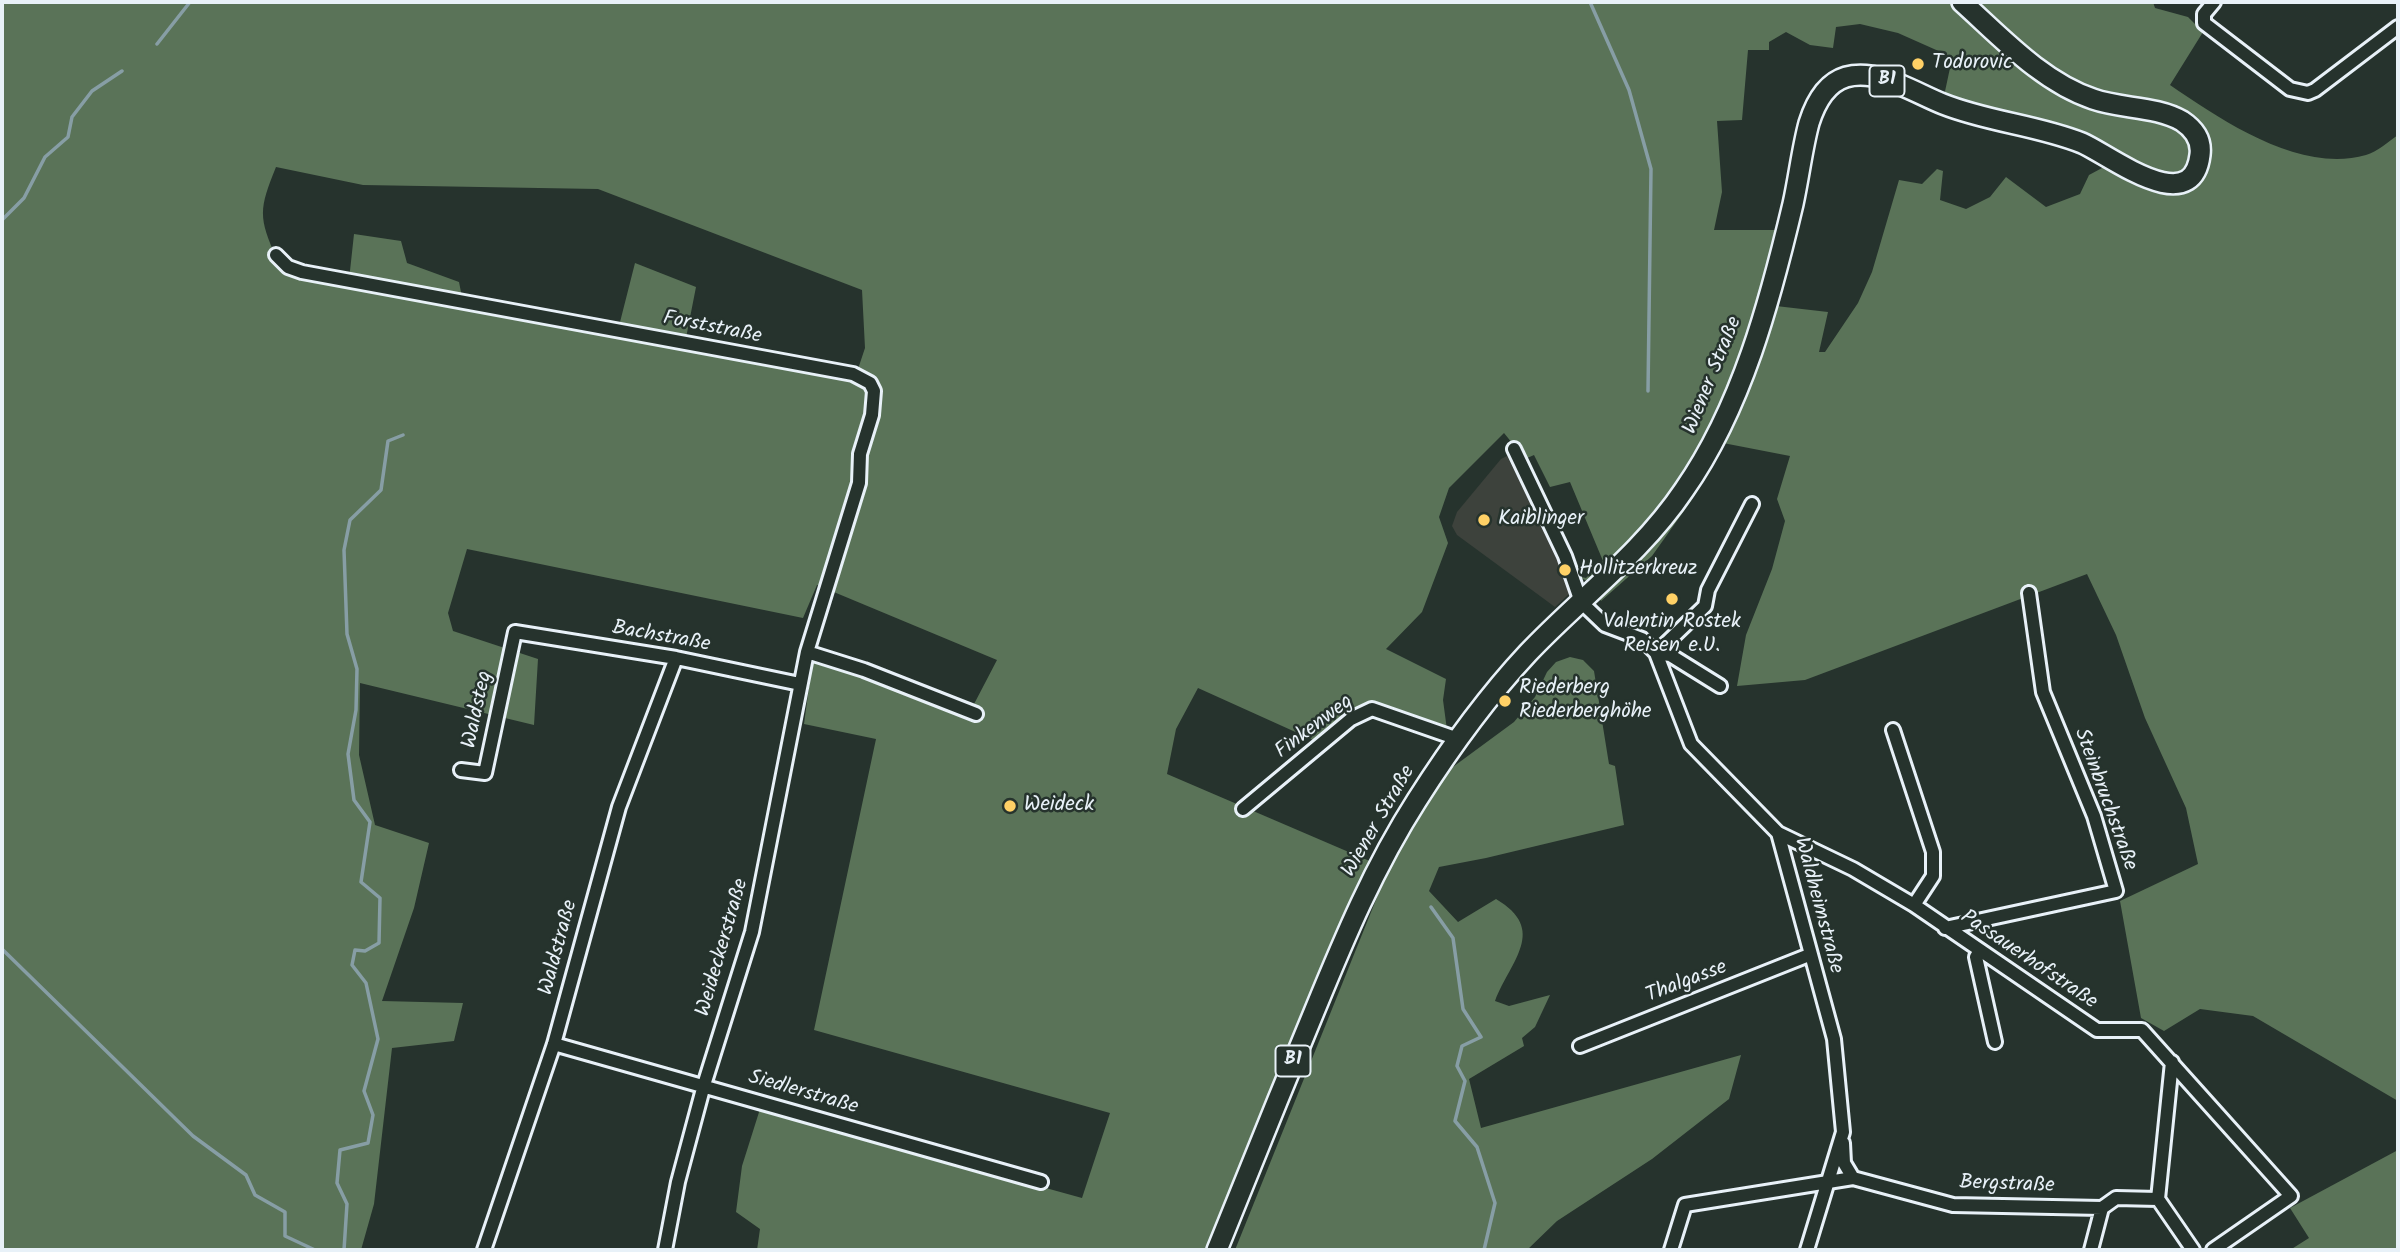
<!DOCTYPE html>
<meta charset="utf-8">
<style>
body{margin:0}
#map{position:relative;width:2400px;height:1252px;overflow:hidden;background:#26332d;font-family:Kalam,sans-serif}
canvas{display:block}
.frame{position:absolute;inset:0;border:4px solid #e8f1f8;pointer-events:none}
</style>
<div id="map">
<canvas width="2400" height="1252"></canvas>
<div class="frame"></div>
</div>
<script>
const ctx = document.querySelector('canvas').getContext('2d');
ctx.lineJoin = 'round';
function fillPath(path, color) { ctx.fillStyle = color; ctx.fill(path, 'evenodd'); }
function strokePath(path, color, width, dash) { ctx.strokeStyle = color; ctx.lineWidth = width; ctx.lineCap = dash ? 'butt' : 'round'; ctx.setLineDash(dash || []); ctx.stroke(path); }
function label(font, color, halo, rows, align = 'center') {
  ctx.font = font + ' Kalam,sans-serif'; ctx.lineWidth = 5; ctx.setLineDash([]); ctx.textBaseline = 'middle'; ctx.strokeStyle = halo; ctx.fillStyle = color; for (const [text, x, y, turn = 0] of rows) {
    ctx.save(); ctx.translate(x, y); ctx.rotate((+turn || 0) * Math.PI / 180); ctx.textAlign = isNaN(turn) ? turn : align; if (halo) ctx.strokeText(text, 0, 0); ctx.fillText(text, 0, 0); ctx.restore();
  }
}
const built = new Path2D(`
 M1507,456l56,111 6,27 -14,13 -98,-72 -5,-9 5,-14 44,-53z`);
const green = new Path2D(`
 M2,2h2151l2,6 33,9 15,15 -33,53c53,36 130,89 196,70 11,-3 23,-14 32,-20v966l-145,-85 -53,-7 -36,22 -23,-13 -21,-117 78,-37 -12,-56 -41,-90 -29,-83 -29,-61 -282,106 -68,6 9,-51 26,-66 13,-48 -8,-22 13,-43 -67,-13 -32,58 -39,55 -51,45 -12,-19 -12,-6 9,2 17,-17 -33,-79 -20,5 -16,-32 -9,4 -21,-26 -55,55 -10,29 9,26 -26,69 -36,37 60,30 -3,21 4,30 -69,-23 -56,37 -124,-56 -22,41 -9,45 205,88 -18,29 -147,359h-450l3,-21 -24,-17 6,-46 18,-57 322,89 28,-85 -296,-83 62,-291 -72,-15 9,-66 160,48 24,-46 -180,-75 -14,33 -336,-69 -19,64 5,18 85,28 -4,66 -174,-42 -1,72 16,70 54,18 -15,65 -32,93 81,2 -9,38 -62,7 -18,156 -13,46h-359zM1860,24l38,9 45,20 7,15 -6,28 161,65 -3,7 -13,7 -9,19 -34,13 -40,-30 -16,20 -24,12 -26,-9 3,-29 -6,-2 -15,15 -23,-4 -27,92 -14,31 -33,49h-6l9,-40 -52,-6 1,-76h-63l8,-38 -5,-71 25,-1 6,-70h21v-8l17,-10 24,13 23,3 3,-21zM276,167l87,18 235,4 264,101 3,58 -9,27 -171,-32 11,-56 -61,-24 -17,67 -155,-28 -4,-20 -52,-19 -6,-22 -47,-7 -5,46 -72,-21c-19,-42 -18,-50 -1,-92z
 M1570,657l13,3 11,11 14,87 1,6 6,2 9,59 -138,33 -47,9 -10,24 29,31 38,-23c52,31 15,61 -1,102l14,5 41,-11 -15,32 -13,11 2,8 -55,33 12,49 260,-73 -12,44 -77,60 -95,62 -30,29h-292l153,-380 54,-95 72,-53 21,-25 12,-25 9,-10z
 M2398,1150v100h-108l19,-12 -19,-30z`);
const stream = new Path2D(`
 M1590,2l39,88 22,79 -3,222
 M157,44l33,-42
 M2,220l22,-22 21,-41 23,-20 4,-20 20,-26 30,-20
 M1431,907l22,31 10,71 18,28 -19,9 -5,20 8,15 -10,40 22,26 18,56 -11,47
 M2,949l191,187 53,39 9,20 30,17v24l30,14
 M344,1250l3,-46 -10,-21 3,-33 28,-7 5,-28 -9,-24 14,-52 -12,-56 -14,-18 3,-15 10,1 14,-8 1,-45 -19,-16 9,-60 -16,-22 -6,-46 8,-44 1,-41 -10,-35 -3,-84 6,-30 31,-30 7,-49 15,-6`);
const minor = new Path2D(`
 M2214,2l-10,12v9l86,66 18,4 7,-3 83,-63
 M276,255l12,12 14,5 551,102 17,9 4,8 -2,24 -12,39 -1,29 -52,169 -55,280 -48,153 -26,97 -13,68
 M1514,449l51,107 16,46 24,23 37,14 14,14 35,91 87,89 56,206 9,93 -36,118
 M807,652l57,18 112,44
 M1656,653l49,-47 3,-16 44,-86
 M1656,653l14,2 50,31
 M1893,730l40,122v24l-19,29
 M461,770l24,3 30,-141 161,26 124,26
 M1243,809l108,-90 21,-10 86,30
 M1778,833l75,36 61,36 183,125h45l149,166 -78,54
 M1945,928l171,-37 -22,-75 -51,-124 -14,-99
 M1979,952l-3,5 19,85
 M554,1044l487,138
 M1580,1046l229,-91
 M2172,1062l-14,137 35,51
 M1843,1143l1,20 9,15
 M2102,1208l14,-10 42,1
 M484,1250l70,-206 65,-237 57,-149
 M1671,1250l14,-45 168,-27 100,27 149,3 -11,42`);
const primary = new Path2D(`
 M1217,1250c32,-79 64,-159 97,-238 30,-73 60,-145 103,-212 33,-52 69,-102 111,-147 52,-55 113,-99 156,-163 58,-83 86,-189 109,-286 6,-27 9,-55 16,-81 6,-19 17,-40 37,-46 32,-9 69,16 97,27 45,18 94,21 139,39 26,11 110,78 118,12 2,-15 -6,-26 -18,-34 -26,-15 -61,-12 -89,-22 -51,-17 -92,-62 -131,-97`);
const markers = [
 [1918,64,7,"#ffd166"],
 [1484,520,7,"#ffd166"],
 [1565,570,7,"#ffd166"],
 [1672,599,7,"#ffd166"],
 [1505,701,7,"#ffd166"],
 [1010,806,7,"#ffd166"]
];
const shields = [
 [1887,81,35],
 [1293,1061,35]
];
const shieldNames = [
 ["B1",1887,81],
 ["B1",1293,1061]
];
const poiNames = [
 ["Todorovic",1932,64],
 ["Kaiblinger",1498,520],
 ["Hollitzerkreuz",1579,570],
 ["Valentin Rostek",1672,623,"center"],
 ["Reisen e.U.",1672,647,"center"],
 ["Riederberg",1519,689],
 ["Riederberghöhe",1519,713],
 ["Weideck",1024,806]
];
const streetNames = [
 ["Forststraße",712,329,11],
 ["Wiener Straße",1714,376,-68],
 ["Bachstraße",661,638,10],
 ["Waldsteg",479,710,-78],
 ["Finkenweg",1315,728,-37],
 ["Steinbruchstraße",2104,800,70],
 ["Wiener Straße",1380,822,-60],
 ["Waldheimstraße",1817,906,75],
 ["Waldstraße",560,948,-75],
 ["Weideckerstraße",724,948,-74],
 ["Passauerhofstraße",2028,961,34],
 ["Thalgasse",1687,983,-21],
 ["Siedlerstraße",803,1094,16],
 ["Bergstraße",2007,1186,2]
];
fillPath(built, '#3d423c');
fillPath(green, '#5a7358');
strokePath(stream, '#879ea5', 3.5);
strokePath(minor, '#e8f1f8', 18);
strokePath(primary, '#e8f1f8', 24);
strokePath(minor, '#26332d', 12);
strokePath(primary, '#26332d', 19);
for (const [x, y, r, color] of markers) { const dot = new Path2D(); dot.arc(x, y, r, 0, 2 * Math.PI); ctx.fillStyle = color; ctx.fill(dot); strokePath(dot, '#26332d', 2.5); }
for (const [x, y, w] of shields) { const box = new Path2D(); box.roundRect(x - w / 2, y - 15.5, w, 31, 5); ctx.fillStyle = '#26332d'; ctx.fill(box); strokePath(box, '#e8f1f8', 2); }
label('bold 19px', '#e8f1f8', null, shieldNames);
label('21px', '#e8f1f8', '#26332d', poiNames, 'left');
label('21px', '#e8f1f8', '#26332d', streetNames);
</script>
